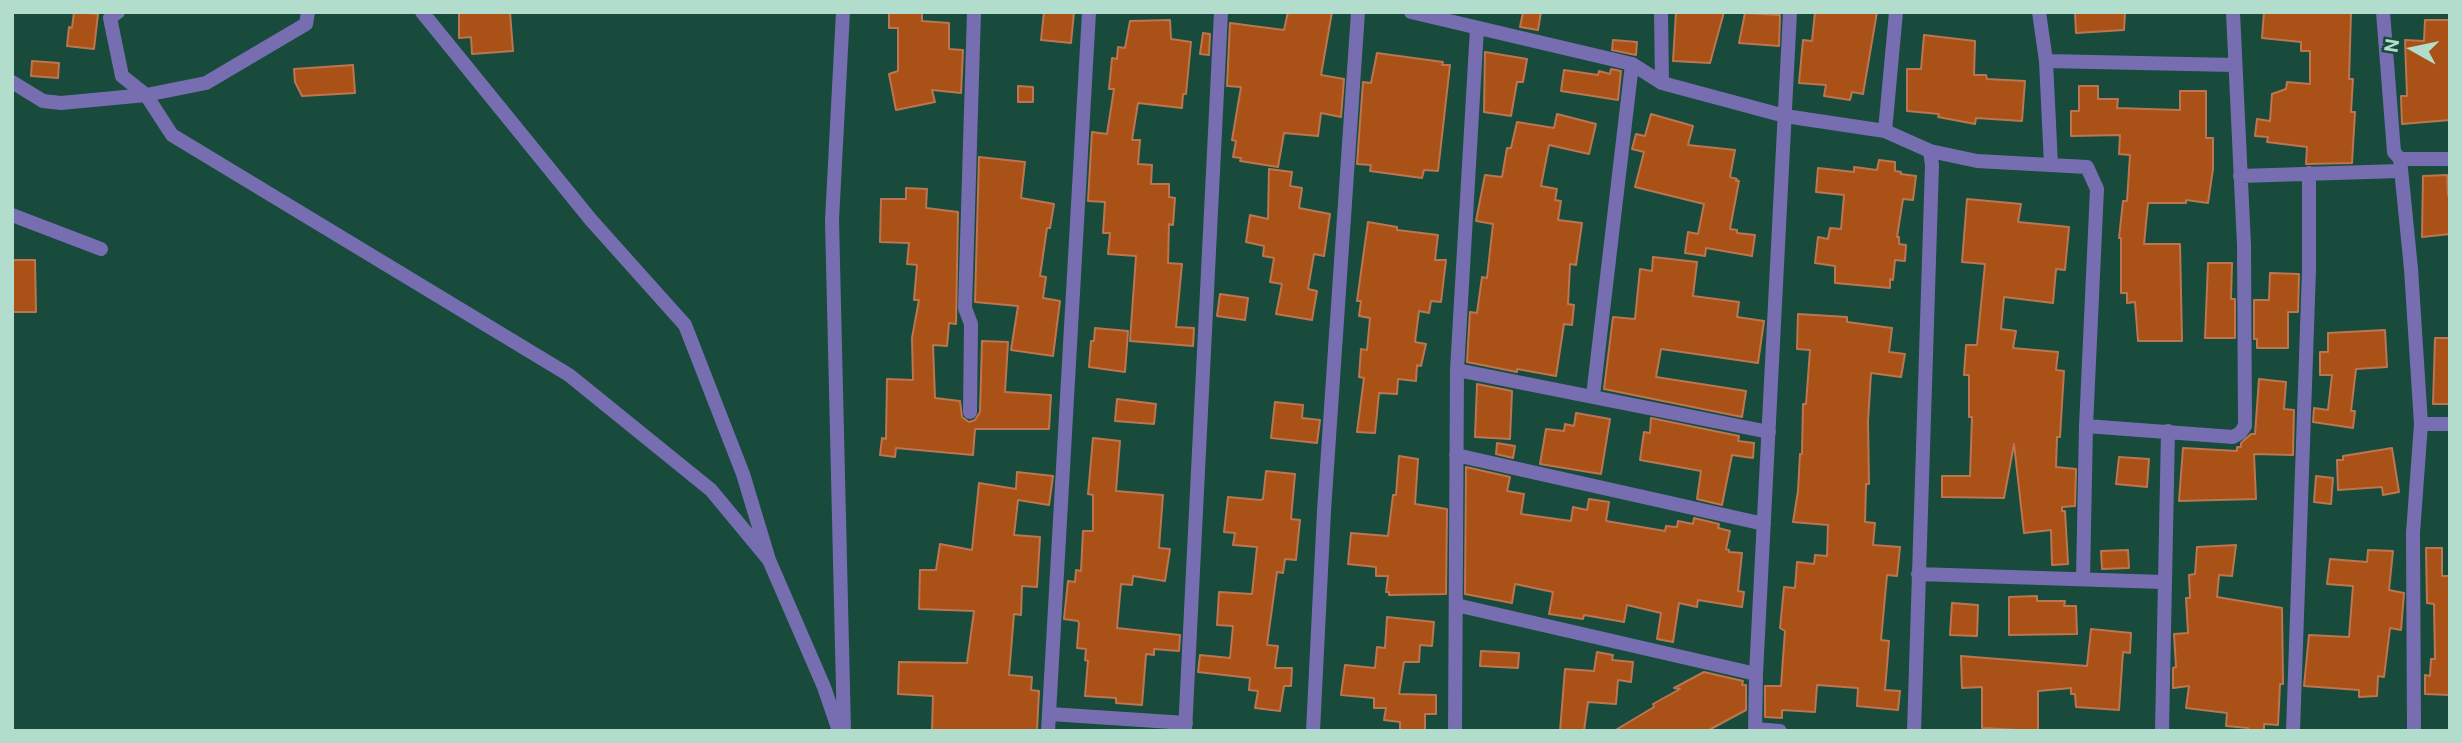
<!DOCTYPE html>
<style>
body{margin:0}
#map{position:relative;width:2462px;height:743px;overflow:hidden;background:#184b3b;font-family:Roboto,sans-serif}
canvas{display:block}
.frame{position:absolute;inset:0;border:14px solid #b2ddcc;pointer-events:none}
.north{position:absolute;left:2378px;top:14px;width:70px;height:70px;-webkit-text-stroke:5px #184b3b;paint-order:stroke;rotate:279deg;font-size:19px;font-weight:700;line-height:28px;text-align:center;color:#b2ddcc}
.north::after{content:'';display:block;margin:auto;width:24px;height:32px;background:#b2ddcc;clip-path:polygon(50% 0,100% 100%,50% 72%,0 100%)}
</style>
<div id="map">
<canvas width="2462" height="743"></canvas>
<div class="frame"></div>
<div class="north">N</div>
</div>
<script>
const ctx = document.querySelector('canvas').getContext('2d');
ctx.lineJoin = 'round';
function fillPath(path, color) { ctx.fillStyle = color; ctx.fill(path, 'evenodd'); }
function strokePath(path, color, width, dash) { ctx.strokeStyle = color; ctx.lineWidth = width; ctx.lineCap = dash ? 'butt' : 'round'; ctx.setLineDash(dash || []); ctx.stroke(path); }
const building = new Path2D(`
 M74,12l24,2 -4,35 -27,-3 2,-19 3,1z
 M459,12h51l3,39 -41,3 -1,-17 -12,1z
 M889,12h33v9l27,2v26l14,1 -2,43 -29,-3 3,12 -39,8 -7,-36 9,-3v-43h-9z
 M1044,12h30l-3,31 -30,-3z
 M1288,12h44l-11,63 23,4 -3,38 -20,-4 -3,23 -34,-3 -6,34 -38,-6 1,-3 -8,-1 3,-16 -4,-1 9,-53 -14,-1 3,-63 54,7z
 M1523,12h18l-3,18 -18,-3z
 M1676,12h48l-14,51 -37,-2z
 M1815,12h62l-14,82 -11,-2 -2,8 -26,-4 2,-11 -27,-2 4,-43 9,1z
 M2075,12h50l-1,18 -48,3z
 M2264,12h87l-2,67h4l-2,33h4l-3,51 -46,1 1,-17 -40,-5 1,-5 -13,-1 2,-17 13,2 2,-27 14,-5 1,-7 23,2v-33h-9v-9l-39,-4z
 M1745,13l35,2 -1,31 -40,-3z
 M1170,20l1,19 20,3 -5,52h-3l-1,14 -44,-5 -6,37h8l-2,24 14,1 -1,19h18v13l6,1 -2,27 -4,-1 -1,39 14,1 -6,63 18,1 -1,18 -63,-5 6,-85 -28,-2 2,-21h-7l2,-31 -17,-1 4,-69 15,2 7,-45h-5l3,-31 5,1 1,-12 7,1 5,-27z
 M2425,20h25v100l-48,4 -1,-28h6l-2,-56 19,1z
 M1203,33l7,1 -1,21 -9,-1z
 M1924,35l51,6 -1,34h12l1,4 38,2 -3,40 -46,-3 -1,6 -37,-7 1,-3 -32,-3v-42h14z
 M1613,40l24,2 -1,13 -24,-5z
 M1485,52l42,7 -4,23h-6l-6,34 -27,-4z
 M1377,53l66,9 -1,3h8l-12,106 -14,-1 -2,8 -52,-7 1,-6 -14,-1 6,-82 8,1z
 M32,61l27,2 -1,15 -27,-2z
 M353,65l2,28 -53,3 -7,-14 -1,-13z
 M1611,69l10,2 -3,29 -57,-9 3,-21 34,5 1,-4 11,3z
 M1018,86l15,1v15h-15z
 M2079,86h19v13h20l-1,9 63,2v-19h26v47h7v31l-5,34 -22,-3v3h-38l-4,41h36l2,97h-44l-3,-39 -8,1v-10h-6v-55h-2l4,-37h4l3,-46 -11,-1 1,-19 -49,1v-25h8z
 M1557,114l39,10 -7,30 -40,-9 -8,41 16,3 -2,11 6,1 -3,19 24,3 -6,42 -6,-1 -2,40 6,1 -2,20 -8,-1 -8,52 -39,-7v3l-50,-10 3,-50 7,1 5,-36 5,1 6,-54 -17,-3 9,-46 17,2 5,-29h4l6,-26 37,6z
 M1651,114l42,12 -5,19 47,5 -5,27 7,2 -1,2h3l-9,48 7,1v3l18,2 -3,21 -46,-8 -1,8 -20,-3 3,-21 10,2 6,-30 -69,-17 9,-35 -12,-3 4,-15 9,2z
 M979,157l46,5 -4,36 33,6 -4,24h-3l-7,48 6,1 -3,21 17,3 -7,55 -42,-6 7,-44 -43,-4z
 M1879,160l16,2v9l6,1v2l15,2 -3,24 -10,-1 -6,38h2v7l7,1 -1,16 -10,-1 -2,20 -3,-1v9l-55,-5v-17l-20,-3 3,-26 10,2 2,-11 11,1 3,-34 -28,-3 2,-24 36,4v-5l23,3z
 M1269,169l23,3 -2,14 12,2 -3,20 31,6 -6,42 -10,-2 -6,35 9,2 -5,29 -36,-6 6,-30 -12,-2 4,-24 -11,-2 1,-10 -18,-4 4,-27 18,4z
 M2447,175l1,20h2v39l-28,3 1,-61z
 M906,188l21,1 -1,19 32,4 -2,112 -7,-1 -2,23 -14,-1 2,53 25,3 2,16 7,5 6,-2 5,-8 2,-71 26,1 -3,50 46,3 -2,34h-74l-2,26 -77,-7 -1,9 -15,-2 2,-17 4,1 1,-60 26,1 -1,-42 7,-38h-5l3,-35 -10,-1 2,-21 -29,-1 1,-43h25z
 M1967,199l54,5 -3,18 51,5 -4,43 -9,-1 -3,34 -49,-6 -3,32 15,2 -3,17 45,4 -2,18 8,1 -4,66h-3l-1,30 20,2 -1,37 -13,1v4h3l3,53 -16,1 -1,-35 -27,3 -10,-89 -10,54 -62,-1v-21h28l2,-59h-3v-42h-5l2,-30h11l8,-81 -23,-2z
 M1368,222l29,5v3l41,5 -3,25h11l-5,42 -10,-1 -2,12 -10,-2 -4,31 11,2 -5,22 -4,-1 -1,16 -18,-2 -1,15 -18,-1 -4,40 -18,-1 7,-54 -5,-1 2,-28 6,1 3,-32 -11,-2 2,-15h-4z
 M1653,257l44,5 -4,34 46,6 -2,15 27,4 -6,42 -97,-14 -5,28 90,14 -4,26 -138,-28 9,-72 22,2 5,-50 12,2z
 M12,260h23l1,52h-24z
 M2208,263h24l-1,36h4v39h-30z
 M2270,273l29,1 -1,38h-10v36h-31v-9h-3v-39h15z
 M1220,294l28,4 -3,22 -28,-4z
 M1798,314l49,3v5l45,6 -3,24 16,2 -4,23 -30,-4 -3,48 1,63h-3l-1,38 10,1 -2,22 27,2 -3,29 -10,-1 -6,65 8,1 -4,49 15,1 -2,19 -41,-4 1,-18 -41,-3 -2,27 -33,-2v8l-17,-1v-31h16l4,-55 -5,-3 4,-41 11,1 2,-26 17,2 1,-9 12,1 1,-31 -35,-3 5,-31 2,-37h2l1,-50h3l4,-54 -13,-1z
 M1095,328l33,3 -3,41 -36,-5 2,-26h3z
 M2385,330l2,37 -31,2 -5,42h4l-2,17 -40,-6 1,-14 14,2 4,-35h-12v-23h8v-19z
 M2435,338h15v66h-17z
 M2259,379l27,3 -2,27 10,1 -1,45 -39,-1 2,45 -77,2 4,-53 54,3v-4h4v-4l10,-9h4z
 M1477,384l35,7 -2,48 -35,-2z
 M1117,399l39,5 -2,20 -39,-3z
 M1275,402l28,3 -1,13 18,2 -3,23 -46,-5z
 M1576,413l34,6 -9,55 -61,-10 6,-35 18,2 1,-7 9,2z
 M1651,418l88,18 -1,5 16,2 -1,15 -21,-3 -10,50 -25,-6 4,-28 -61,-11 4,-28 6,1z
 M1093,438l27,3 -4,50 47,4 -4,53 11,1 -5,32 -32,-5 -1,9 -11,-1 -4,44 63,7 -1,16 -25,-2v6l-8,-1 -4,51 -26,-2v-5l-31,-2 3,-35 -3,-1 1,-11 -9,-1 2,-25 -1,-2 -14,-2 4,-38 7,1 1,-12 5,1 2,-40h10v-36l-5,-1z
 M1497,443l18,3 -2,12 -17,-4z
 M2392,448l7,44 -16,3 -1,-8 -44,3 -1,-30h6v-4z
 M1399,456l19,3 -3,45 32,5 -1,85 -57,1v-3h-3l2,-16h-12v-9l-28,-3 3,-31 37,3 5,-41h3z
 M2119,457l30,2 -2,28 -31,-3z
 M1466,467l44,10 -3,14 17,3 -3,20 50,7 2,-14 14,3 2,-11 20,3 -3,19 59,10 1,-5 11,1 1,-6 15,3 1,-6 25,6 -1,4 12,3 -4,18 3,1v2l13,1 -4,38 6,1 -2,15 -44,-7 -1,7 -18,-4 -6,39 -16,-3 4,-26 -34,-8 -3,17 -40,-7 -1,4 -34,-5 4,-22 -38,-8 -3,19 -47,-9z
 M1266,471l29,3 -4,45 9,1 -4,40 -11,-1 -2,14 -6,-1 -10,73 11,1 -3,22h17l-1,18h-7l-4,25 -25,-3 3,-17 -9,-1 1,-12 -52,-6 2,-17 30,3 3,-32 -16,-1 2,-33 33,2 5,-47 -24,-2 2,-12 -11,-1 4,-35 33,3 2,-1z
 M1017,472l36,4 -4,29 -31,-5 -4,35 26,2 -3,50 -15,-1 -1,29 -7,-1 -5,61 23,2 -1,13 8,1 -2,40h-105l1,-35 -35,-2 1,-32 68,1 7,-52 -55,-2 1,-39h16l4,-26 32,6 7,-67 37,6z
 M2316,476l17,2 -2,26 -17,-2z
 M2236,545l-4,31 -13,-1 -2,22 65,11 1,76h-3l-2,41 -14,-1v7h-16v-3l-22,-2 1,-13 -41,-5 3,-22 -16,2v-20l3,-1 -2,-33 14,-1 -2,-35h4l-1,-23 6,-1 2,-27z
 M2426,548h16v28h8v119l-25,-1v-19l5,1 1,-17h4l-1,-55 -7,-1z
 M2128,550l1,18 -27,1 -1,-18z
 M2368,550l25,1 -4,39 15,3 -3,37 -11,-2 -6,49 -6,-1 -1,20 -18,1v-7l-55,-4 5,-51 40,2 4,-51 -26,-2 3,-25 37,3z
 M2037,596v5h28l-1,5h12l1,28 -68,1v-38z
 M1952,603l26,2 -1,31 -27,-1z
 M1387,617l47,5 -2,24 -12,-1 -1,17h-15l-5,32 37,1v19h-11v17h-25v-9l-16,-2 2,-12h-12v-10l-33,-3 4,-30 30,3 2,-21 8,1z
 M2091,629l40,4 -1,20 -7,-1 -4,58 -43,-3 -1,-13h-4v-6l-33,3v40l-56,-3v-41l-20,1 -1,-32 126,10z
 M1481,651l38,2 -1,15 -38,-2z
 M1597,652l16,3 -1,5 21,2 -2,20 -13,-2 -2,24 -28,-2 -4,29h-24l5,-62 29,2z
 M1704,672l39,9 -1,4h4v25l-39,21h-93l40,-24 -1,-3 27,-15 -6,-1z`);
const minor = new Path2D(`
 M118,12l-8,6 12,58 24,19 26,40 397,240 142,115 58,70
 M422,12l169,208 94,105 58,149 26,86 55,127 15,44
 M843,12l-11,208 12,511
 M1411,12l221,52 30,19 123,33 100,15 45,20 47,10 110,6 10,22 -11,237 -3,152
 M1661,12l1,71
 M2039,12l7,49 5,104
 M2383,12l11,140 6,7h50
 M2046,61l188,4
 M12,82l31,19 18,2 85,-8 60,-12 100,-59 2,-12
 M1885,131l11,-119
 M2400,159l11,110 10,155 -8,109 1,198
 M2240,176l159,-5
 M12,215l89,34
 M1457,370l312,62
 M1593,396l39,-332
 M970,412l1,-88 -6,-16 9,-296
 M2421,424h29
 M2086,426l147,11 7,-4 5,-7 -1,-181 -11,-233
 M1456,455l308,69
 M1918,574l245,8
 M1456,605l300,69
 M1050,714l136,9
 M1755,729l25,2
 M1048,731l41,-719
 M1185,731l36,-719
 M1313,731l11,-220 34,-499
 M1455,731l2,-361 20,-342
 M1755,731l1,-57 34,-662
 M1914,731l18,-566 -2,-14
 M2162,731l6,-300
 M2293,731l16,-461v-97`);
fillPath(building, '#a95116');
strokePath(building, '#bb7651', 2);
strokePath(minor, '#776eb2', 14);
</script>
